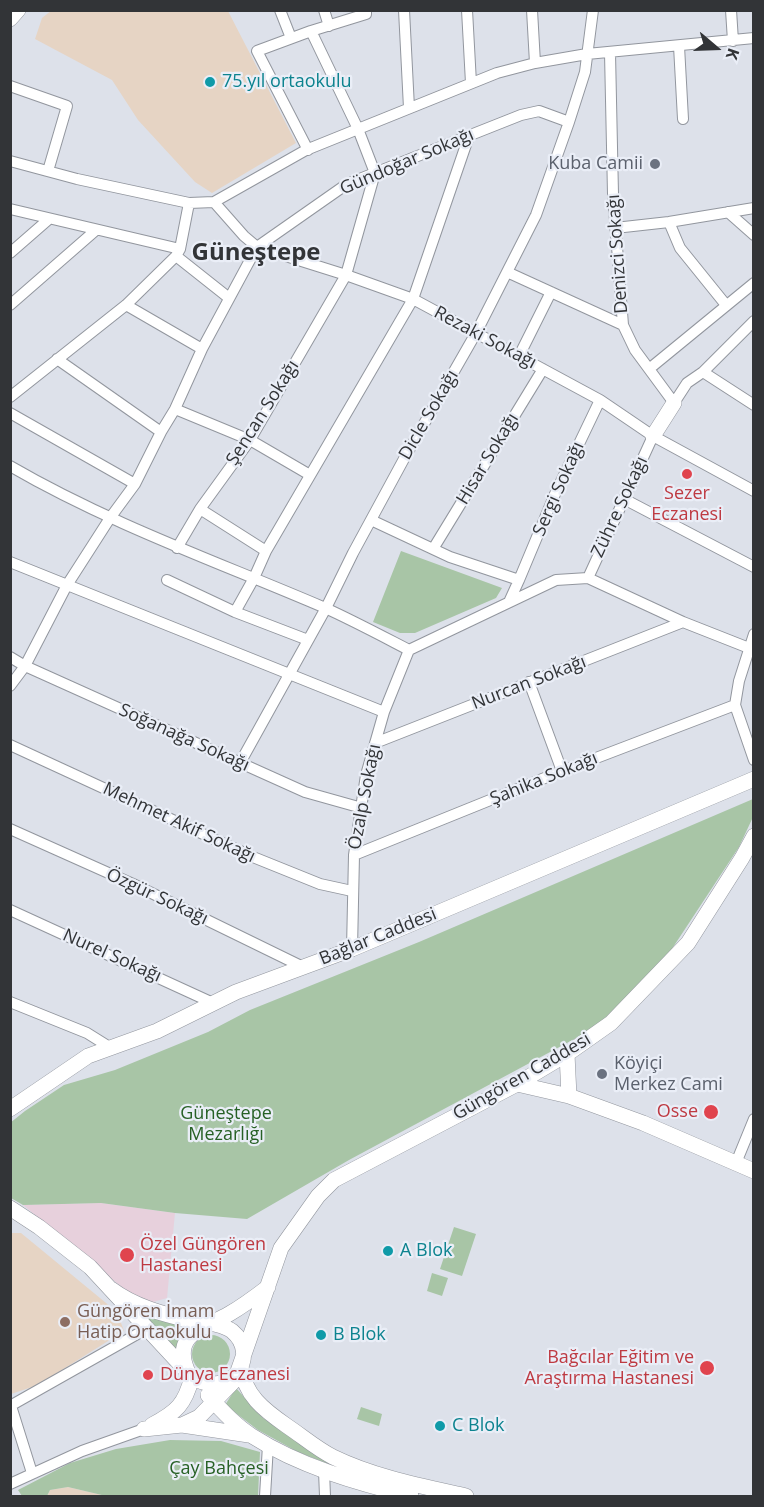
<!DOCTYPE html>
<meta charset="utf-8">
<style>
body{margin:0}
#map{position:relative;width:764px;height:1507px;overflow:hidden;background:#dde1ea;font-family:"Open Sans",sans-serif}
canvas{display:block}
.frame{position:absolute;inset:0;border:12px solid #323437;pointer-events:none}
.north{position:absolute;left:686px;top:18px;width:60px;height:60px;-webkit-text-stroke:4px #eaeef7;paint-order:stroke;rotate:109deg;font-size:16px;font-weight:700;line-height:24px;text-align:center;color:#323437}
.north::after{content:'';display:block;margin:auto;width:21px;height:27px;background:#323437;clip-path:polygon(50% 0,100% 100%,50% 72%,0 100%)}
</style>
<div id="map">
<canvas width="764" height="1507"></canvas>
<div class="frame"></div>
<div class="north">K</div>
</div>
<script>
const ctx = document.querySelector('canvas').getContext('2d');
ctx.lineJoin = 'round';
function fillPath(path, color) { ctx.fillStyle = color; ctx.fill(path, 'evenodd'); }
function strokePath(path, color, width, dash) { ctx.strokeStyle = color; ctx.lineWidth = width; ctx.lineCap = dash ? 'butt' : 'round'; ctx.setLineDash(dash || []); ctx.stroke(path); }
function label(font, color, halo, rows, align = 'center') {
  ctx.font = font + ' "Open Sans",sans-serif'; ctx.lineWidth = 4.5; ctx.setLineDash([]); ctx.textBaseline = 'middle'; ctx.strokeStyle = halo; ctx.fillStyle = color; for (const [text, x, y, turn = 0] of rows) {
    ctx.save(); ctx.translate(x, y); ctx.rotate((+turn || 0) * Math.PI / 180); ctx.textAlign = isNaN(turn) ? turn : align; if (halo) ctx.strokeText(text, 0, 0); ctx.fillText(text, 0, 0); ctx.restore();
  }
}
const education = new Path2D(`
 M52,10l176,1 68,132 -84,50 -17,-11 -57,-62 -26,-40 -77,-41 7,-21z
 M10,1233h11l96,79 7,19 -86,54 -27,9z
 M68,1487l38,9h-59l3,-6z`);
const medical = new Path2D(`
 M101,1203l74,10 -8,85 -24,7 -120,-100z`);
const green = new Path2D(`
 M401,551l101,37 -6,10 -81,35h-15l-27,-11z
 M753,799v18l-14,30 -79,120 -41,48 -270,145 -102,59 -72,-6 -74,-10 -78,2 -12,-7 -1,-75 15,-12 39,-26 51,-15 93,-38 42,-22 169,-68z
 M454,1227l22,7 -14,42 -22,-7z
 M432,1273l16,5 -6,18 -15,-5z
 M143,1316l43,11 -9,26z
 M192 1354a19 19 0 1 1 38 0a19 19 0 1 1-38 0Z
 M236,1388l27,30 73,49 -38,-15 -40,-22 -33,-25z
 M361,1407l21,7 -3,12 -22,-7z
 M170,1440l51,1 39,11 -2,44h-152l-38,-9 -18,3 -3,6h-25l-4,-6 52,-27 46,-14z`);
const street = new Path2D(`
 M280,10l11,28
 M324,10l5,16
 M404,10l5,98
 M467,10l4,73
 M532,10l3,53
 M731,10l2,31
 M679,46l4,73
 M610,53l3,141 10,131 12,25 39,53 13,-20 16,-11 51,-51
 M10,86l57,20 -19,65
 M308,150l-51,-99 54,-20 55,-17v-4
 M10,161l67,18 112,24 25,-1 92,-52 191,-77 38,-10 52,-9 167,-16
 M214,202l30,34 13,11 89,28 67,24 187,101 53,36 101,55
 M10,209l170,40
 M728,212l26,23
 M669,222l11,26 46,57
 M615,228l54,-6 85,-14
 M10,253l39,-34
 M176,256l53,42
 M507,272l116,53
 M10,305l86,-75
 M126,305l76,44
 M519,356l32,-64
 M57,359l104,73
 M649,369l105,-86
 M703,372l51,33
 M10,397l116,-92 50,-49 4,-7 9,-46
 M175,409l75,31 60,35
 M10,413l125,71
 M10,466c100,58 208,96 313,141 29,13 57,28 86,43
 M624,499l130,68
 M200,509l66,42
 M371,520l79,37 69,23 -10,22
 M177,548l23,-39 50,-69 96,-165 29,-102 -17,-44 -47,-98
 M433,549l110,-180
 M10,562l374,150
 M588,578l65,-142
 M167,580l68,32 73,28
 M519,580l36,-86 45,-94
 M235,612l19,-34 12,-27 147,-252 56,-163
 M754,634l-15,47 -4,24 19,55
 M409,650l147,-70 32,-2 95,44 66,26
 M10,657l15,9 280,126 57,16
 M529,682l33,89
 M10,686l15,-20 42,-81 43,-67 25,-34 26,-52 14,-23 27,-60 55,-102 90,-63 174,-69 18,-4 30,11
 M375,743l308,-121
 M10,745l243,112 67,27 32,7
 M240,763l86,-155 27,-55 52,-96 71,-124 60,-118 33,-93 16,-50 8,-62
 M10,829l123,55 170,83
 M354,855l208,-84 173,-66
 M10,910l203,93
 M352,949l2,-94 12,-80 18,-63 25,-62
 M10,1002l77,31 24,15
 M736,1163l18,-44
 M10,1406l138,-78
 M11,1406l21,67
 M324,1471l1,25
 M10,1484l72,-33 62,-22
 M265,1496l3,-51`);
const secondary = new Path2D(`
 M10,19l8,-9
 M653,436l21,-33
 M567,1054l2,42
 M517,1084l52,12 74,27 111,48
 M10,1109l78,-53 69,-25 79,-39 116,-43 402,-170
 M10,1208l29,19 51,40 102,110c39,24 69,-22 40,-46 -11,-8 -27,-8 -40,-10 -29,-7 -57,-14 -81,-32
 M241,1366c3,29 23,44 46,60 15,10 30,23 46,31 41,20 88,29 133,39
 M187,1370c-15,-37 18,-42 42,-56 14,-8 26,-17 39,-27
 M208,1395c12,14 28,31 44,41 47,30 105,47 159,60
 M152,1425c25,-13 33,-21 40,-48
 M182,1425l67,10
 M144,1429l38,-4 17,-8 36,-37 46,-132 37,-52 16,-16 183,-96 50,-30 44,-31 77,-80 54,-85 12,-22`);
const markers = [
 [210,82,6,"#0f9aa8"],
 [655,164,6,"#6b7280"],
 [687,474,6,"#e0444e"],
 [602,1074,6,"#6b7280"],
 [711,1112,8,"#e0444e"],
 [388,1251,6,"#0f9aa8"],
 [127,1255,8,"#e0444e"],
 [65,1322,6,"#8d6e63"],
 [321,1335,6,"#0f9aa8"],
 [707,1368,8,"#e0444e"],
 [148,1375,6,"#e0444e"],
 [440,1426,6,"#0f9aa8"]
];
const cultureNames = [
 ["75.yıl ortaokulu",222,82],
 ["A Blok",400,1251],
 ["B Blok",333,1335],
 ["C Blok",452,1426]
];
const streetNames = [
 ["Gündoğar Sokağı",407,162,-23],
 ["Denizci Sokağı",618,254,-94],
 ["Rezaki Sokağı",485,338,28],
 ["Şencan Sokağı",263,413,-58],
 ["Dicle Sokağı",429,415,-60],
 ["Hisar Sokağı",488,459,-59],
 ["Sergi Sokağı",559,489,-66],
 ["Zühre Sokağı",620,507,-65],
 ["Nurcan Sokağı",529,683,-21],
 ["Soğanağa Sokağı",184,738,24],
 ["Şahika Sokağı",544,779,-22],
 ["Özalp Sokağı",365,797,-79],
 ["Mehmet Akif Sokağı",179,823,25],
 ["Özgür Sokağı",157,897,25],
 ["Bağlar Caddesi",378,937,-22],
 ["Nurel Sokağı",112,956,24],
 ["Güngören Caddesi",522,1077,-30]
];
const worshipNames = [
 ["Kuba Camii",643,164],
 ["Köyiçi",614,1064,"left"],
 ["Merkez Cami",614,1085,"left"]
];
const healthNames = [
 ["Sezer",687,494,"center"],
 ["Eczanesi",687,515,"center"],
 ["Osse",698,1112],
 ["Özel Güngören",140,1245,"left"],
 ["Hastanesi",140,1266,"left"],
 ["Bağcılar Eğitim ve",694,1358],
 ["Araştırma Hastanesi",694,1379],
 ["Dünya Eczanesi",160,1375,"left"]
];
const parkNames = [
 ["Güneştepe",226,1114],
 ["Mezarlığı",226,1135],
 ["Çay Bahçesi",219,1469]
];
const educationNames = [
 ["Güngören İmam",77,1312],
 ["Hatip Ortaokulu",77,1333]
];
const districtNames = [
 ["Güneştepe",256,253]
];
fillPath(education, '#e6d4c4');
fillPath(medical, '#e7d0dc');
fillPath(green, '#a8c5a6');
strokePath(street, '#92969e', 12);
strokePath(secondary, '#92969e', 16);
strokePath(street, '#fff', 10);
strokePath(secondary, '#fff', 15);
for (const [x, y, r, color] of markers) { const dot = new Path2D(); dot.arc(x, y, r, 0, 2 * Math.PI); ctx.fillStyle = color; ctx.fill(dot); strokePath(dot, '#eaeef7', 2); }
label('18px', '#0d838f', '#eaeef7', cultureNames, 'left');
label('18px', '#323437', '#eaeef7', streetNames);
label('18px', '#5b616d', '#eaeef7', worshipNames, 'right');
label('18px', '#be3a42', '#eaeef7', healthNames, 'right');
label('18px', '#276125', '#eaeef7', parkNames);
label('18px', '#785e54', '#eaeef7', educationNames, 'left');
label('bold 24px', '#323437', '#eaeef7', districtNames);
</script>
